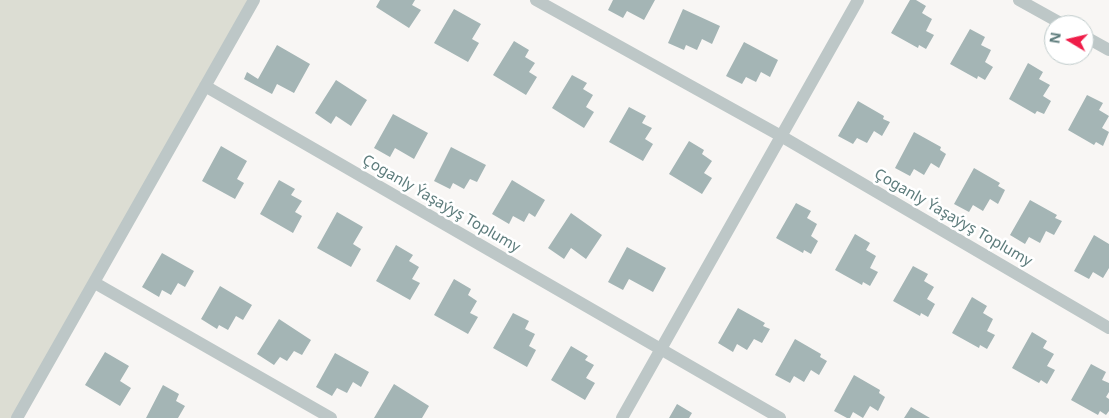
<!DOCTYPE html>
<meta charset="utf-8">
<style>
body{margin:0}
#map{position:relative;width:1109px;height:418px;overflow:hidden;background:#f8f6f4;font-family:"Noto Sans",sans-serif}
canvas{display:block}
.north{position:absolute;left:1044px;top:15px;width:50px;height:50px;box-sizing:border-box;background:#fff;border:1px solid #becaca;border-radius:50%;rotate:279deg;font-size:14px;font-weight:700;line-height:20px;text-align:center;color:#5c7b7b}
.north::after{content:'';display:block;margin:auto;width:18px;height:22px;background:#ef1d49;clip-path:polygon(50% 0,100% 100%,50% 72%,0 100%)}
</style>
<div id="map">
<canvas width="1109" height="418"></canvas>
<div class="north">N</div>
</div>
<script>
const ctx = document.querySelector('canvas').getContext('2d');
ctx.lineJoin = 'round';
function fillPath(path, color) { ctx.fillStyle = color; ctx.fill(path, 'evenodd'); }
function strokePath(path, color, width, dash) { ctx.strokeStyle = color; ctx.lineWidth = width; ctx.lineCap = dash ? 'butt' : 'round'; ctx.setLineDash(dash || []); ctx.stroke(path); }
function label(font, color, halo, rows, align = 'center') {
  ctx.font = font + ' "Noto Sans",sans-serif'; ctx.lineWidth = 5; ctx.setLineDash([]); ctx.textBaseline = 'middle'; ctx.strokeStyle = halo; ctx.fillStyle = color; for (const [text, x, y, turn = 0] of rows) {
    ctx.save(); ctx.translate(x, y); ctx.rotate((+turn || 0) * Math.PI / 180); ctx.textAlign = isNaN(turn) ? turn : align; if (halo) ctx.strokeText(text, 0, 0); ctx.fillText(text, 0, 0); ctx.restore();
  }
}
const green = new Path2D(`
 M0,0h249l-238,418h-11z`);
const building = new Path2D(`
 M380,0h35l-3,5 9,5 -12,18 -33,-21z
 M613,0h42l-11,20 -17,-9 -4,7 -15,-8z
 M910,0h6l10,6 -4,7 10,6 -6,12 8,4 -8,14 -7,-4 -1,3 -27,-15z
 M454,9l27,15 -9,15 7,4 -11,19 -34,-19z
 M683,9l37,17 -8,18 -10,-5 -5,11 -11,-5 -2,5 -16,-7z
 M970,29l15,8 -4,8 10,5 -6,12 8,5 -8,13 -7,-4 -1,3 -27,-15z
 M514,41l15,9 -4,7 10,6 -6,9 8,5 -11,18 -33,-20z
 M744,42l34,18 -8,17 -9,-5 -5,10 -10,-5 -4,7 -16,-8z
 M277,45l33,19 -16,29 -17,-9 -5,10 -28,-15 3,-7 11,7z
 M1028,63l15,9 -4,7 11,6 -7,11 8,5 -7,13 -7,-3 -2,3 -26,-15z
 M572,75l15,8 -4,6 10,6 -7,12 8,5 -10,16 -32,-20z
 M336,80l31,20 -16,26 -15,-10 -5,8 -16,-11z
 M1087,95l16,8 -4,7 10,6 -7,12 7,4 -6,14 -7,-4 -2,3 -26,-15z
 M858,101l26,15 -1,3 7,3 -8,14 -8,-5 -7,12 -10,-5 -4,6 -15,-8z
 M629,107l17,9 -4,7 10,5 -7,11 8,5 -10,17 -34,-19z
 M393,114l35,19 -14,26 -19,-11 -5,9 -16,-9z
 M914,132l27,15 -1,3 6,4 -7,14 -8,-5 -7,12 -10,-6 -4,7 -15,-8z
 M689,141l15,9 -2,4 10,7 -8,12 8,5 -10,16 -33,-20z
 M221,146l26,15 -10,18 7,4 -9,16 -33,-18z
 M451,147l35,18 -9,17 -7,-3 -6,10 -11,-6 -3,6 -16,-8z
 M974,168l26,15 -2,3 7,4 -7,14 -8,-5 -7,12 -10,-6 -4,7 -15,-8z
 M279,180l16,9 -4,6 11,6 -7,11 7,4 -9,17 -33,-19z
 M512,180l33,20 -10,17 -6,-4 -5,9 -11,-6 -4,8 -17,-10z
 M1030,200l27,15 -2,3 7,3 -8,14 -8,-4 -6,12 -11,-6 -4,7 -15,-9z
 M796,203l15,8 -4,7 10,6 -6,12 7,5 -7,13 -7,-4 -1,3 -27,-15z
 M337,212l26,15 -10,17 8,5 -10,18 -34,-19z
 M571,213l31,22 -16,24 -15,-11 -7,11 -16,-11z
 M855,234l15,9 -4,7 10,6 -6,12 8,4 -8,14 -7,-4 -1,3 -27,-15z
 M1094,235l15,9v24l-6,10 -10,-6 -4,7 -15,-8z
 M396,245l17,10 -4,6 10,6 -7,12 8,4 -10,17 -34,-19z
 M627,247l39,21 -13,24 -24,-13 -6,11 -15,-8z
 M162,253l32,18 -9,16 -7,-4 -7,12 -9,-5 -3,7 -17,-10z
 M913,266l15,8 -4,7 10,6 -7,12 8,5 -7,13 -7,-4 -1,3 -27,-15z
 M454,279l17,10 -3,6 9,6 -7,12 8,4 -10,17 -34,-19z
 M220,286l32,19 -9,15 -7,-4 -8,14 -9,-5 -2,4 -16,-10z
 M972,297l15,9 -4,7 10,6 -6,12 8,4 -8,14 -7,-4 -1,3 -27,-15z
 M738,308l27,15 -2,3 7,3 -8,14 -8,-4 -7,11 -10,-6 -4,8 -15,-9z
 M513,313l16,8 -4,8 10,5 -6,12 7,4 -9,17 -34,-19z
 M279,319l32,21 -9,15 -8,-4 -7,10 -7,-4 -6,8 -17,-11z
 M1032,332l15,9 -4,7 11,6 -7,12 8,4 -8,14 -6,-4 -2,3 -27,-15z
 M795,339l26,15 -1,3 7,4 -8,14 -8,-5 -7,12 -10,-6 -4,7 -15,-8z
 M571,346l17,10 -3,4 9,5 -8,13 9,5 -10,17 -34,-20z
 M105,352l24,14 -9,15 11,7 -11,18 -35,-21z
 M335,353l34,19 -8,15 -8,-5 -6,11 -10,-5 -5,8 -16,-9z
 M1091,364l15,8 -4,8 7,3v9l-3,5 3,2v12l-3,4 -6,-4 -2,4 -27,-15z
 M854,375l26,15 -1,3 6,4 -7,14 -8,-5 -7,12 -10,-6 -3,6h-3l-13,-7z
 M394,384l35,22 -7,12h-48z
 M163,385l16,9 -3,7 9,5 -7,12h-32z
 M677,404l15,9 -3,5h-20z
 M911,407l19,11h-26z`);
const street = new Path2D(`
 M536,0l245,136 328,192
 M1019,0l45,25
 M1084,36l25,14
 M205,86l575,332
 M95,283l236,135
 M17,418l237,-418
 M622,418l236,-418`);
const streetNames = [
 ["Çoganly Ýaşaýyş Toplumy",441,204,30],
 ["Çoganly Ýaşaýyş Toplumy",953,218,30]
];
fillPath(green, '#dcddd3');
fillPath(building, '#a4b5b5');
strokePath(street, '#bdc7c7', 12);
label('15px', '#5c7b7b', '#fff', streetNames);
</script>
